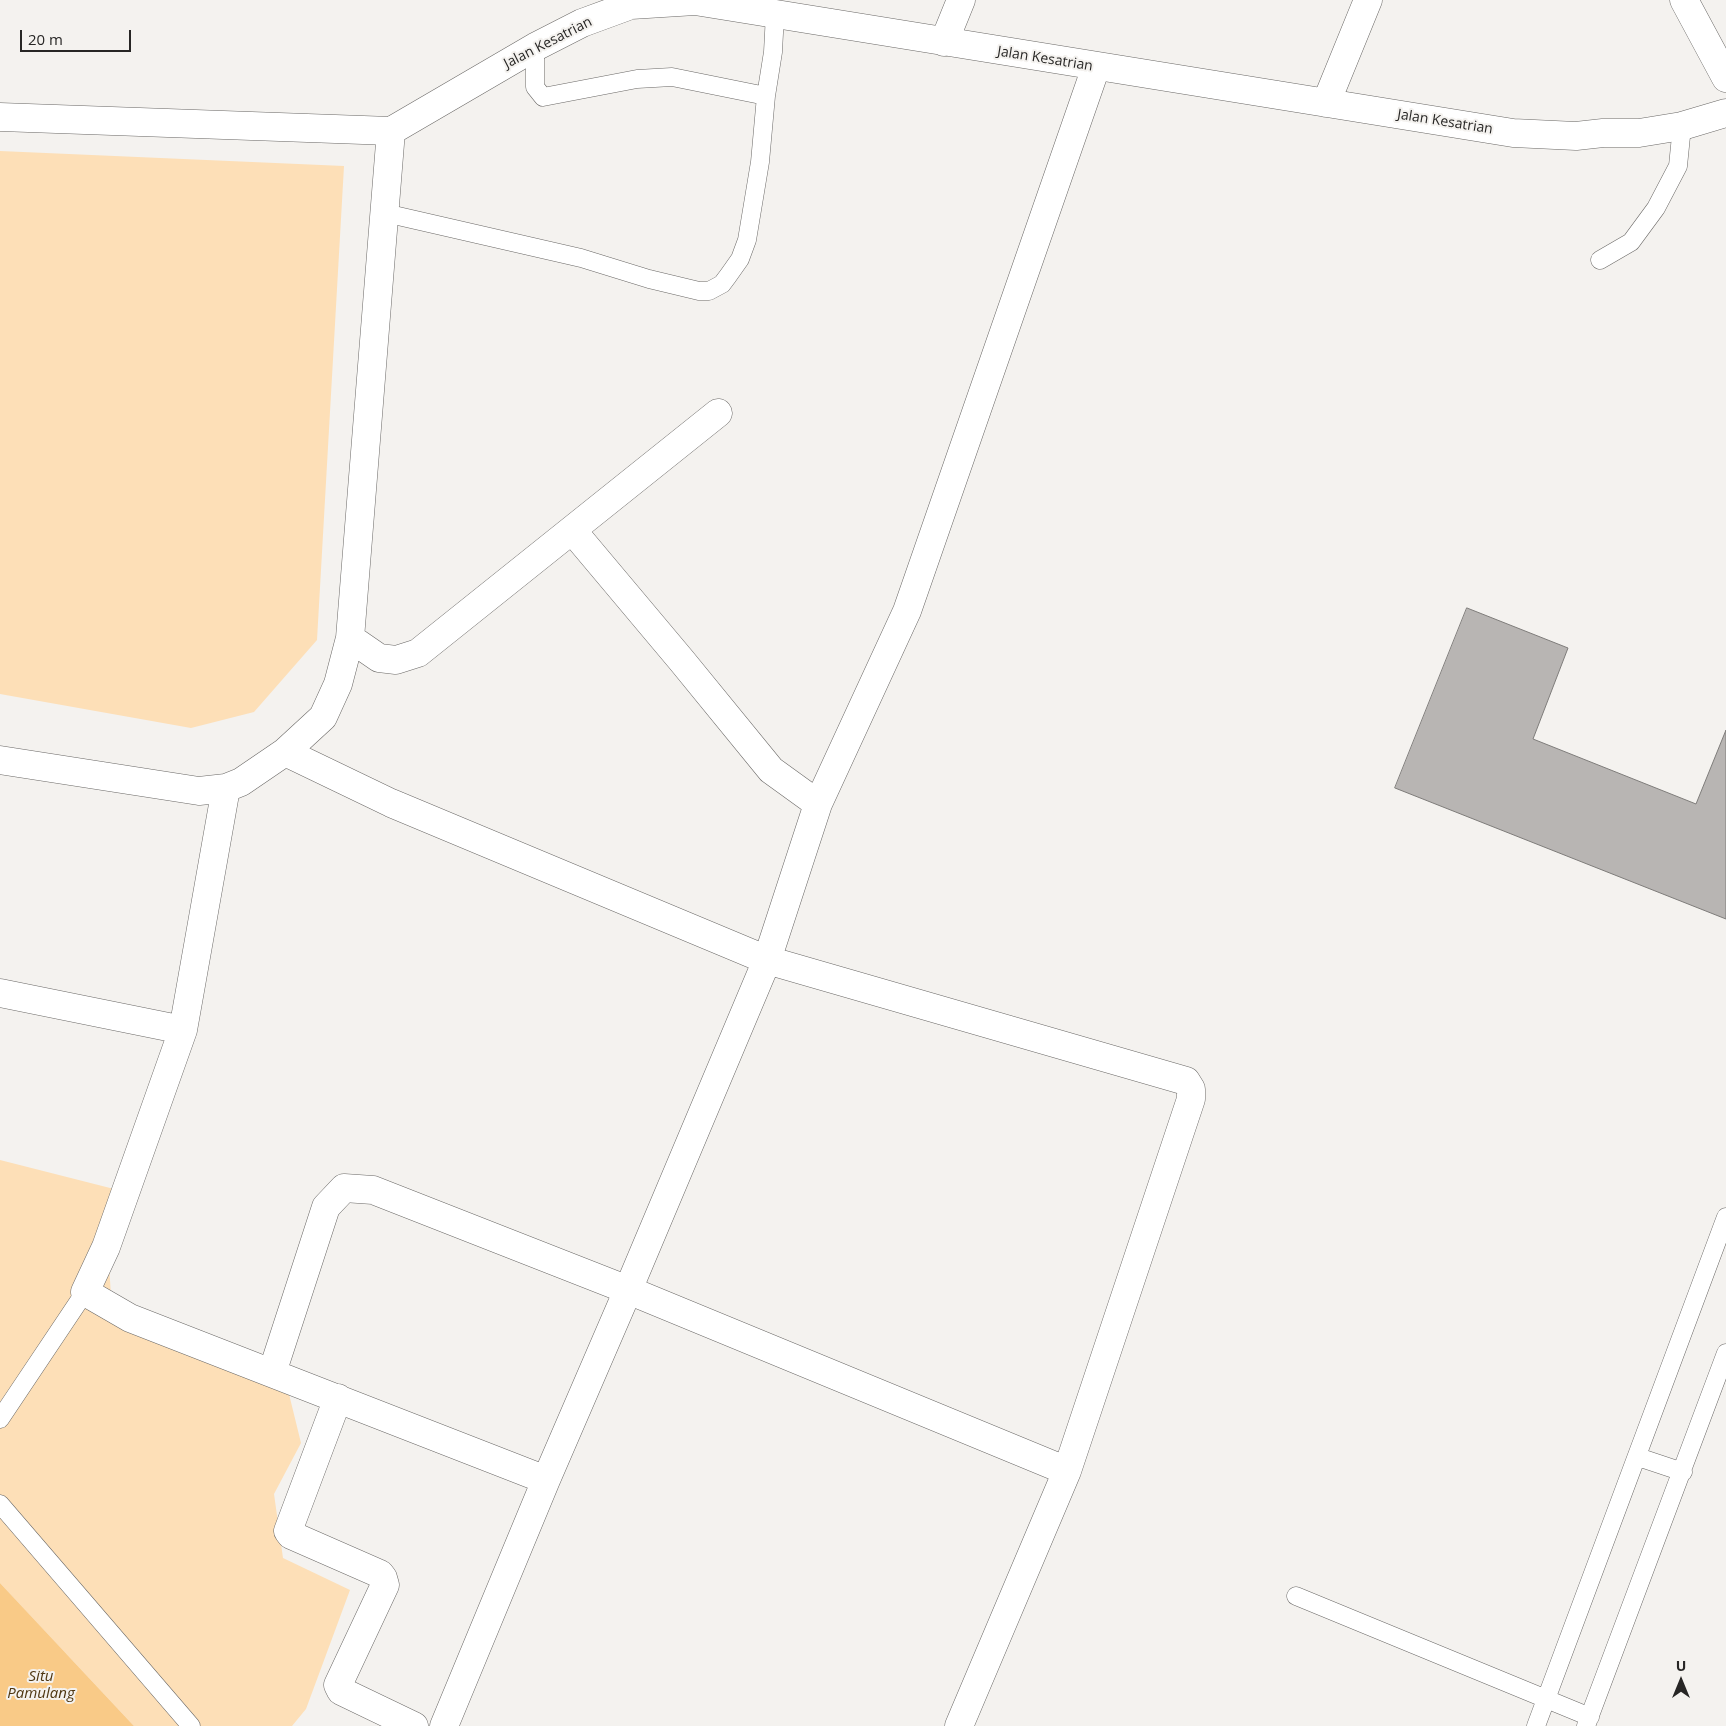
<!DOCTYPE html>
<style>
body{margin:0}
#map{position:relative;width:1726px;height:1726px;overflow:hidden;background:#f4f2ef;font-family:"Open Sans",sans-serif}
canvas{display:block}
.north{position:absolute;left:1656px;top:1656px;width:50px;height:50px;-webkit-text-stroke:4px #f4f2ef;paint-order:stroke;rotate:0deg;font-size:14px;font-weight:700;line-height:20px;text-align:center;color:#272625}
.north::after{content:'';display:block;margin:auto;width:18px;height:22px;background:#272625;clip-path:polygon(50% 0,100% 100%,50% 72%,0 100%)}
.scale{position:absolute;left:20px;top:30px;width:111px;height:22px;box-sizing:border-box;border:2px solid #272625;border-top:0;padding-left:6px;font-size:15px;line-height:18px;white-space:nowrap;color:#272625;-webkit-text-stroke:4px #f4f2ef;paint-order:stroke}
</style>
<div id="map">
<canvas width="1726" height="1726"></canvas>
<div class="north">U</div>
<div class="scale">20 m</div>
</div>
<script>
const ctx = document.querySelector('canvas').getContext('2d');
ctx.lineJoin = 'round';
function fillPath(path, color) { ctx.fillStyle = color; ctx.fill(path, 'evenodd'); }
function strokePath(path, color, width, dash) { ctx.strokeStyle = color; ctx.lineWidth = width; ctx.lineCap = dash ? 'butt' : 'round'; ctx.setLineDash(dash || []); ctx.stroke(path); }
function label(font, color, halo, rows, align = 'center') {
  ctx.font = font + ' "Open Sans",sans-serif'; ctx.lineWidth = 4; ctx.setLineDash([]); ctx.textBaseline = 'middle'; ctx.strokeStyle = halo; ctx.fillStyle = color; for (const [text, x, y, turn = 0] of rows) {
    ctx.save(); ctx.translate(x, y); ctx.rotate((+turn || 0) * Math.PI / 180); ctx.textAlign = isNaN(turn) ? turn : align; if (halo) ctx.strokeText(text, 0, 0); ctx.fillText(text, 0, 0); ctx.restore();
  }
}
const green = new Path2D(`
 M0,151l344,15 -27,474 -63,72 -63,16 -191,-34z
 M0,1160l118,30 -10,59 4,62 177,83 12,49 -27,51 9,64 67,32 -44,119 -14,17h-158l-134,-143z`);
const water = new Path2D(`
 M0,1583l134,143h-134z`);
const building = new Path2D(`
 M1467,608l101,40 -35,91 163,65 30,-74v189l-331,-131z`);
const lane = new Path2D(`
 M535,47v40l8,10 94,-18 35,-2 94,19 7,-44 2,-38
 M385,213l196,45 68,21 50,12h10l13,-7 6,-8 12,-17 7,-19 13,-78 6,-66
 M1600,260l31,-18 25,-34 22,-42 4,-40
 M0,1419l85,-127
 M1638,1457l45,15
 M0,1504l191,222
 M1296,1596l294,121
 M1536,1726l190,-509
 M1586,1726l140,-373`);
const street = new Path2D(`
 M1684,0l42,78
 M944,42l17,-42
 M1326,103l42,-103
 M0,117l391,14
 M391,131l144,-84 47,-24 49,-18 64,-4 818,132 63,3 27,-3h36l43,-7 44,-13
 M572,530l110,131 89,109 47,34
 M350,638l29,20 17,2 22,-7 300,-240
 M285,752l106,51 376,157 419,121 5,8v10l-124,372 -108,255
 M0,760l199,31 27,-3 15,-6 44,-30 38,-35 15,-33 12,-46 41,-507
 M226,788l-43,242 -77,217 -21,45 45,26 416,162
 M0,993l183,37
 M272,1373l54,-166 18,-19 29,2 255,100 439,181
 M338,1398l-50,133 3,4 89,39 3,4 2,7 -47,100 3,6 73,35
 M444,1726l102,-246 82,-190 139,-330 51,-156 89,-193 189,-544`);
const streetNames = [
 ["Jalan Kesatrian",548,43,-27],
 ["Jalan Kesatrian",1045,59,9],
 ["Jalan Kesatrian",1445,122,9]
];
const waterNames = [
 ["Situ",41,1677],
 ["Pamulang",41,1694]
];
fillPath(green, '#fddfb7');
fillPath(water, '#f9ca87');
fillPath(building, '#b8b5b3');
strokePath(building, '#7e7c7a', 1);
strokePath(lane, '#6a6866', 19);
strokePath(street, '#6a6866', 29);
strokePath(lane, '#fff', 18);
strokePath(street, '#fff', 28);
label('14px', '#272625', '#f4f2ef', streetNames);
label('italic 15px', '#4e3611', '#f4f2ef', waterNames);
</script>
